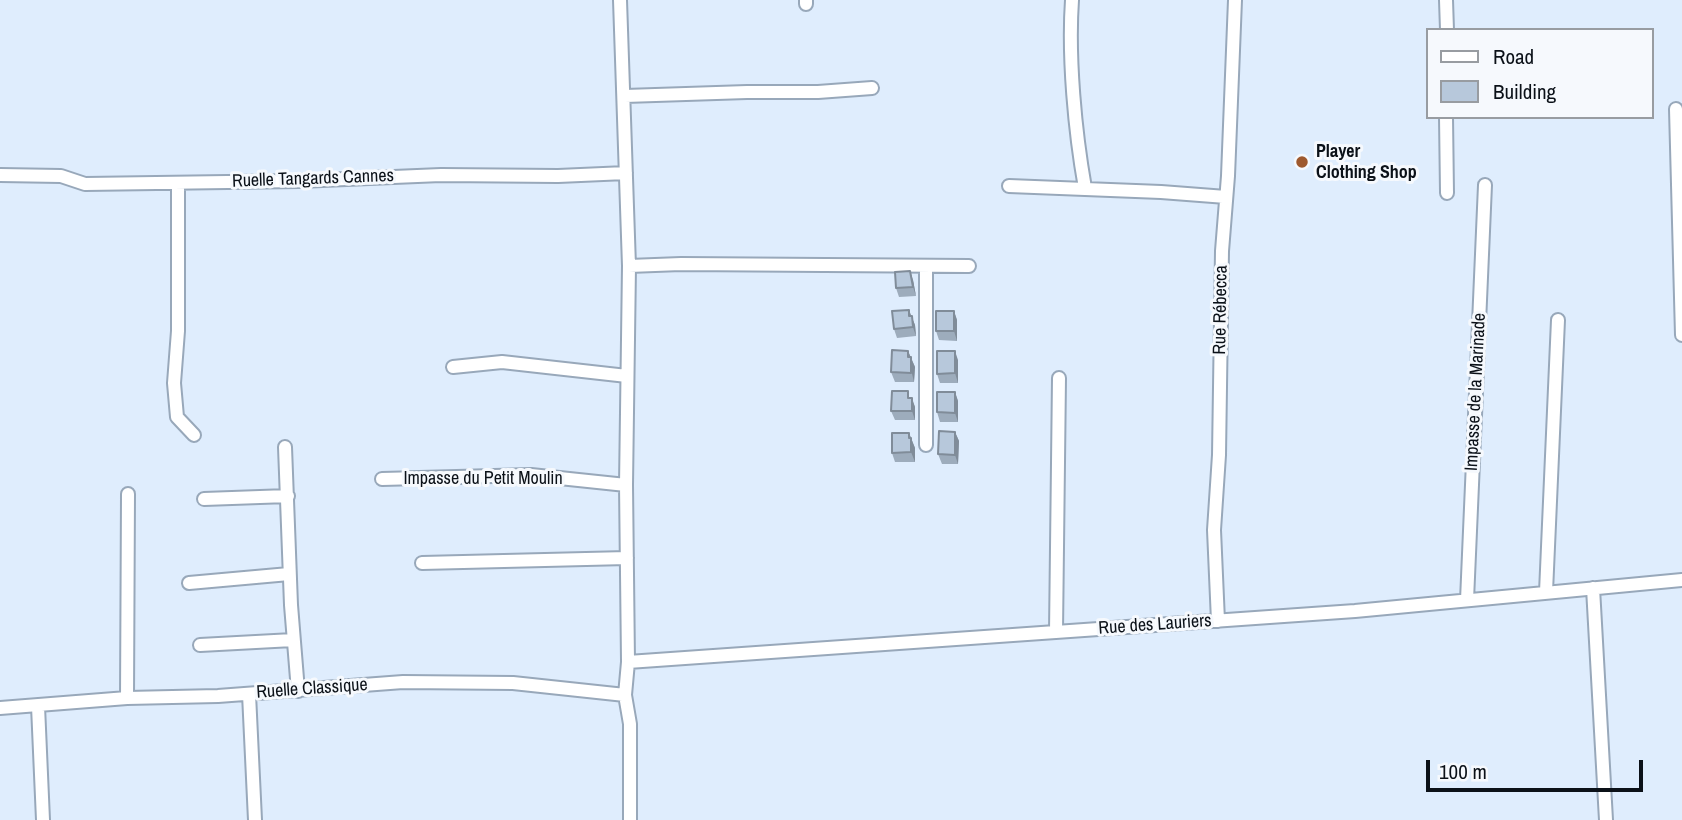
<!DOCTYPE html>
<meta charset="utf-8">
<style>
body{margin:0}
#map{position:relative;width:1682px;height:820px;overflow:hidden;background:#dfedfd;font-family:"Archivo Narrow",sans-serif}
canvas{display:block}
.legend{position:absolute;left:1426px;top:28px;width:228px;height:91px;box-sizing:border-box;background:#f6f9fd;border:2px solid #989ca1;margin:0;padding:9px 12px;list-style:none;font-size:21px;color:#0b1118}
.legend li{display:flex;align-items:center;gap:14px;height:35px}
.legend b{width:35px;border:2px solid #989ca1}
.scale{position:absolute;left:1426px;top:760px;width:217px;height:32px;box-sizing:border-box;border:4px solid #0b1118;border-top:0;padding-left:9px;font-size:21px;line-height:24px;white-space:nowrap;color:#0b1118;-webkit-text-stroke:5px #f6f9fd;paint-order:stroke}
</style>
<div id="map">
<canvas width="1682" height="820"></canvas>
<ul class="legend">
<li><b style="height:9px;background:#fff"></b>Road</li>
<li><b style="height:19px;background:#b7c8db"></b>Building</li>
</ul>
<div class="scale">100 m</div>
</div>
<script>
const ctx = document.querySelector('canvas').getContext('2d');
ctx.lineJoin = 'round';
function strokePath(path, color, width, dash) { ctx.strokeStyle = color; ctx.lineWidth = width; ctx.lineCap = dash ? 'butt' : 'round'; ctx.setLineDash(dash || []); ctx.stroke(path); }
function fillPath(path, color) { ctx.fillStyle = color; ctx.fill(path, 'evenodd'); }
function label(font, color, halo, rows, align = 'center') {
  ctx.font = font + ' "Archivo Narrow",sans-serif'; ctx.lineWidth = 6; ctx.setLineDash([]); ctx.textBaseline = 'middle'; ctx.strokeStyle = halo; ctx.fillStyle = color; for (const [text, x, y, turn = 0] of rows) {
    ctx.save(); ctx.translate(x, y); ctx.rotate((+turn || 0) * Math.PI / 180); ctx.textAlign = isNaN(turn) ? turn : align; if (halo) ctx.strokeText(text, 0, 0); ctx.fillText(text, 0, 0); ctx.restore();
  }
}
const street = new Path2D(`
 M620,0l9,266 -3,219 2,177 -3,33 5,29v96
 M1072,0c-4,57 3,132 13,188
 M1446,0l1,30
 M806,4v-4
 M625,96l122,-4h71l54,-4
 M1676,109l6,226
 M1446,117l1,76
 M0,175l61,1 24,8 214,-3 142,-6 117,1 68,-3
 M178,183v148l-4,52 3,34 17,18
 M1009,186l152,6 65,5
 M629,266l52,-2 288,2
 M453,367l49,-5 125,14
 M926,445v-178
 M285,447l6,158 7,86
 M382,479l149,-4 95,10
 M204,499l84,-3
 M422,563l205,-5
 M189,583l100,-9
 M1593,588l13,232
 M1546,592l12,-272
 M1467,600l18,-415
 M1218,621l-4,-91 5,-75 3,-204 6,-75 7,-176
 M1056,632l3,-254
 M200,645l93,-5
 M628,662l727,-51 327,-31
 M249,694l6,126
 M127,698l1,-204
 M38,706l5,114
 M0,708l127,-10 91,-2 185,-14 110,1 112,12`);
const wall = new Path2D(`
 M913,280l3,16 -17,1 -3,-9z
 M954,311l3,9v21l-18,-1 -3,-9z
 M911,316l4,9 1,11 -19,2 -3,-9z
 M908,351l7,16 -1,15h-19l-4,-10z
 M958,360v23h-18l-3,-9z
 M955,392l3,9v21h-18l-3,-10z
 M911,398l4,9v13h-20l-4,-9z
 M955,432l4,9 -1,23h-16l-4,-10z
 M909,433l6,15v14h-20l-3,-9z`);
const shadedWall = new Path2D(`
 M910,271l3,9 3,16 -3,-9z
 M909,310l6,15 1,11 -7,-20z
 M954,311l3,9v21l-3,-10z
 M908,351l7,16 -1,15 -6,-25z
 M955,351l3,9v23l-3,-10z
 M955,392l3,9v21l-3,-9z
 M912,398l3,9v13l-3,-9z
 M955,432l4,9 -1,23 -3,-9z
 M909,433l6,15v14l-4,-10z`);
const building = new Path2D(`
 M910,271l3,16 -17,1 -1,-16z
 M909,310v6h3l1,11 -19,2 -2,-18z
 M936,311h18v20h-18z
 M892,350l16,1v6h3v16l-20,-1z
 M937,351h18v22l-18,1z
 M892,391h16v7h4v13h-21z
 M937,392h18v21l-18,-1z
 M939,431l16,1v23l-17,-1z
 M892,433h17v5h2v14l-19,1z`);
const markers = [
 [1302,162,7,"#9e592e"]
];
const poiNames = [
 ["Player",1316,152],
 ["Clothing Shop",1316,173]
];
const streetNames = [
 ["Ruelle Tangards Cannes",313,179,-2],
 ["Rue Rébecca",1221,310,-89],
 ["Impasse de la Marinade",1476,392,-87],
 ["Impasse du Petit Moulin",483,479],
 ["Rue des Lauriers",1155,625,-4],
 ["Ruelle Classique",312,689,-4]
];
strokePath(street, '#98a8ba', 16);
strokePath(street, '#fff', 12);
fillPath(wall, '#9dacbc');
fillPath(shadedWall, '#808c99');
fillPath(building, '#b7c8db');
strokePath(building, '#808c99', 2);
for (const [x, y, r, color] of markers) { const dot = new Path2D(); dot.arc(x, y, r, 0, 2 * Math.PI); ctx.fillStyle = color; ctx.fill(dot); strokePath(dot, '#f6f9fd', 2.5); }
label('bold 18px', '#0b1118', '#f6f9fd', poiNames, 'left');
label('18px', '#0b1118', '#f6f9fd', streetNames);
</script>
